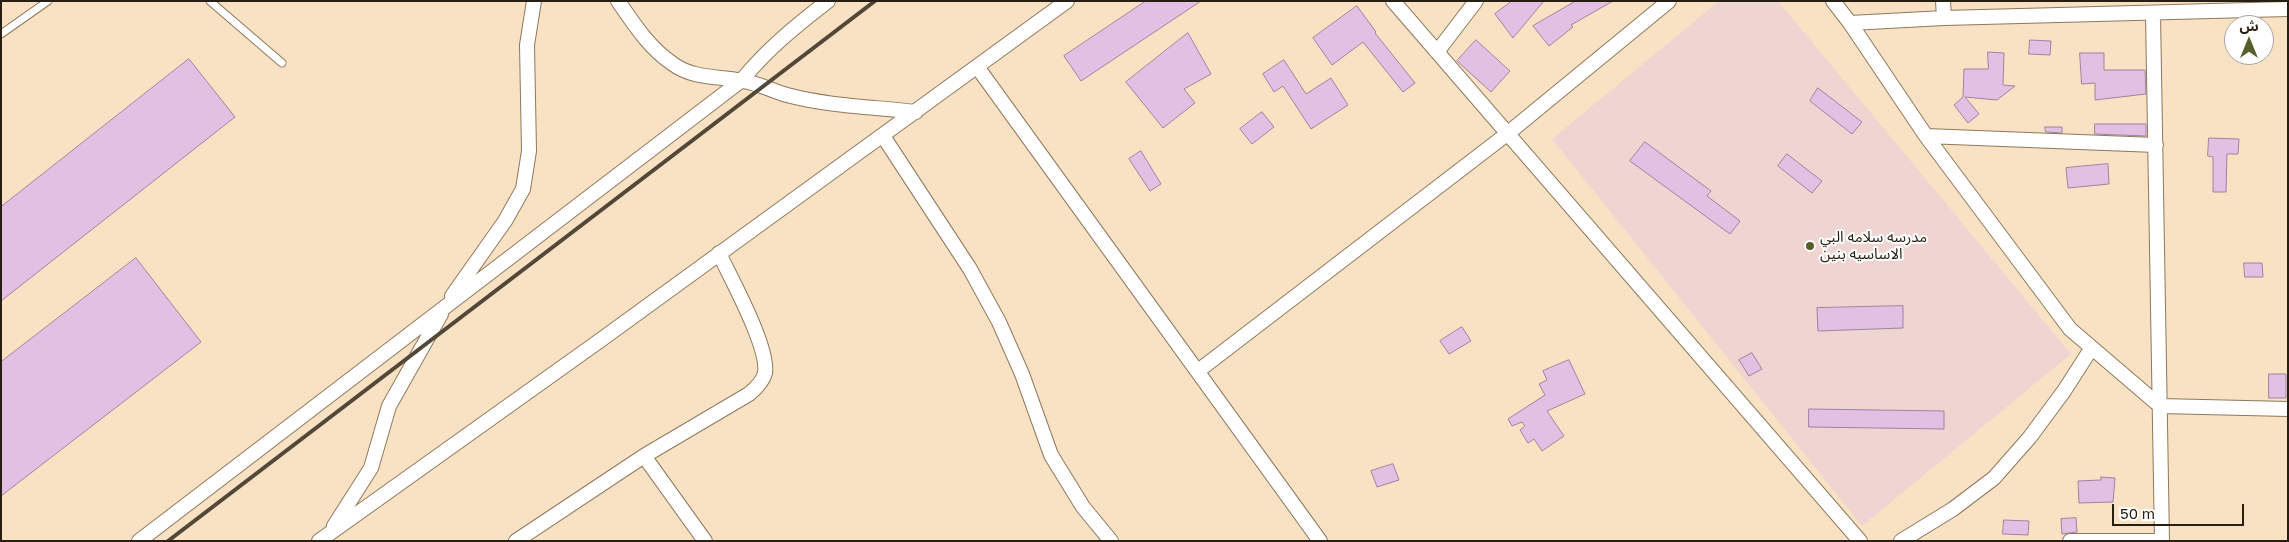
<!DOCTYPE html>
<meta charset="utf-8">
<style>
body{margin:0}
#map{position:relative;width:2289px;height:542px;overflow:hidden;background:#f9e2c3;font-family:"Golos Text","Noto Sans Arabic",sans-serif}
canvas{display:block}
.frame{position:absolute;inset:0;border:2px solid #271f13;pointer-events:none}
.north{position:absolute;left:2224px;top:15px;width:50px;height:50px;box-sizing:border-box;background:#fff;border:1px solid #a9a5a1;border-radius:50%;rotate:0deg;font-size:14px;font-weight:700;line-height:20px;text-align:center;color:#271f13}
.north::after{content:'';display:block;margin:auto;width:18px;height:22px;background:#575d2b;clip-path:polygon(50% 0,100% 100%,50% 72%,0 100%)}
.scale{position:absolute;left:2112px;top:504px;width:132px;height:22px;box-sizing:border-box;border:2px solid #271f13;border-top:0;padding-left:6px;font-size:15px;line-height:18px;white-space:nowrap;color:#271f13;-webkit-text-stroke:4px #fff;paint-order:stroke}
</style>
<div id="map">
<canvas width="2289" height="542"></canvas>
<div class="frame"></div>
<div class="north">ش</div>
<div class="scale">50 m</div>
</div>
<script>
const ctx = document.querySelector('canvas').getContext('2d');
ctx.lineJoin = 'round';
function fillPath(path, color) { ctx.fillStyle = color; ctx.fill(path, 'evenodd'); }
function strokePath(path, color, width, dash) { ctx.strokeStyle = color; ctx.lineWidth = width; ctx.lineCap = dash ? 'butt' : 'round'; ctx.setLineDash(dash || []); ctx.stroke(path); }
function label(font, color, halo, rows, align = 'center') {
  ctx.font = font + ' "Golos Text","Noto Sans Arabic",sans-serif'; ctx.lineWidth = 4; ctx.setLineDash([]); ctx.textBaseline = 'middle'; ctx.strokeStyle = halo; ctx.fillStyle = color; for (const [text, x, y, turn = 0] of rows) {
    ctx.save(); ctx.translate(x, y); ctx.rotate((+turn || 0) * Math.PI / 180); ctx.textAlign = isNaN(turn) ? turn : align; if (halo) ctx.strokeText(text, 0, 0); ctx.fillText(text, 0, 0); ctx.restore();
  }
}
const education = new Path2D(`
 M1719,1h59l293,353 -209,172 -310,-387z`);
const building = new Path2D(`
 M1146,1h55l-120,80 -17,-25z
 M1512,1h32l-31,37 -18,-24z
 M1576,1h37l-42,24 2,2 -24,19 -16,-20z
 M1357,6l19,26 -1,1 40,50 -12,9 -40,-50 -31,23 -19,-27z
 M1188,33l23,41 -27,15 11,14 -32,25 -37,-46z
 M1476,40l34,31 -19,21 -34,-31z
 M2030,40l21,1 -1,14 -21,-1z
 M1988,52l16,1 -1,32 12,1 -18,14 -32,-3 14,17 -11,9 -14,-18 9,-8 1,-28h24z
 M2080,53h24v17h41l1,24 -51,6v-17l-13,1z
 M189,59l46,58 -234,184v-94z
 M1284,60l22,34 25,-16 17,27 -37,24 -28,-43 -9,6 -11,-18z
 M1818,88l44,34 -10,12 -42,-33z
 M1262,112l12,15 -22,17 -12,-15z
 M2095,124h51v12l-51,-2z
 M2045,127h17v6l-16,-1z
 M2209,138l30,1 -1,15h-11l-1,38h-13v-35l-5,-1z
 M1645,142l66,49 -4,5 33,25 -10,13 -100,-73z
 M1141,151l20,33 -11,7 -21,-32z
 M1787,154l35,27 -10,12 -34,-27z
 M2108,164l1,20 -41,4 -2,-20z
 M136,258l65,84 -200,154v-134z
 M2244,263h18l1,14h-18z
 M1903,306v22l-85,3 -1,-23z
 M1462,327l9,14 -22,13 -9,-13z
 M1752,353l10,16 -13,7 -10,-16z
 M1569,360l16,34 -38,17 17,25 -22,15 -8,-12 -6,4 -8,-13 5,-4 -3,-4 -10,4 -4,-7 37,-24 -6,-11 8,-4 -4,-9z
 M2269,374h17v24h-17z
 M1809,409l135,2v18l-135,-2z
 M1393,464l6,16 -22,7 -6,-16z
 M2101,477l14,1 -2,24 -34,1 -1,-22 23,-1z
 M2076,518l1,14 -15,2 -1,-15z
 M2004,520l25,1 -1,14 -25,-1z`);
const lane = new Path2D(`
 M210,1l72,62
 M1,34l47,-33`);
const street = new Path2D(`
 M618,1c16,23 31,47 55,63 20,15 47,12 70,17 15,2 29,10 44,14 41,11 86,12 129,17
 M1393,1l467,540
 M1833,1l17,22 76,113 144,193 90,77 128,3
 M1943,1l1,17
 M2153,14l9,527
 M1850,23l94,-5 344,-9
 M1437,52l39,-51
 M978,68l342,473
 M883,136l87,133 29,53 23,52 29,81 32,52 28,34
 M1926,136l230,9
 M452,296l53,-75 18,-32 6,-38 -2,-106 7,-44
 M1198,371l309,-237 162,-133
 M644,456l61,85
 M334,526l37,-58 18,-62 52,-92
 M139,541l603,-461c25,-31 55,-55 86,-79
 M319,541l283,-202 465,-338
 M516,541l128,-85 105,-62c6,-5 14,-12 16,-21 4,-26 -34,-94 -46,-120
 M1901,541l52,-32 41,-31 36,-41 34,-46 27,-42
 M2070,541h92`);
const rail = new Path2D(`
 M168,541l707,-540`);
const markers = [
 [1810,246,5,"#575d2b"]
];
const poiNames = [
 ["مدرسه سلامه البي",1820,237],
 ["الاساسيه بنين",1820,254]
];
fillPath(education, '#efd5d2');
fillPath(building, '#e1c0e4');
strokePath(building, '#9c849f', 1);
strokePath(lane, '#8e795d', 9);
strokePath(street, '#8e795d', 16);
strokePath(lane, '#fff', 7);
strokePath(street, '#fff', 14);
strokePath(rail, '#534838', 4);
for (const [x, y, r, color] of markers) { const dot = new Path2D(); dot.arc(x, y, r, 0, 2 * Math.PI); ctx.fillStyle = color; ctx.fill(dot); strokePath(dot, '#fff', 2); }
label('15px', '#271f13', '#fff', poiNames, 'left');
</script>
